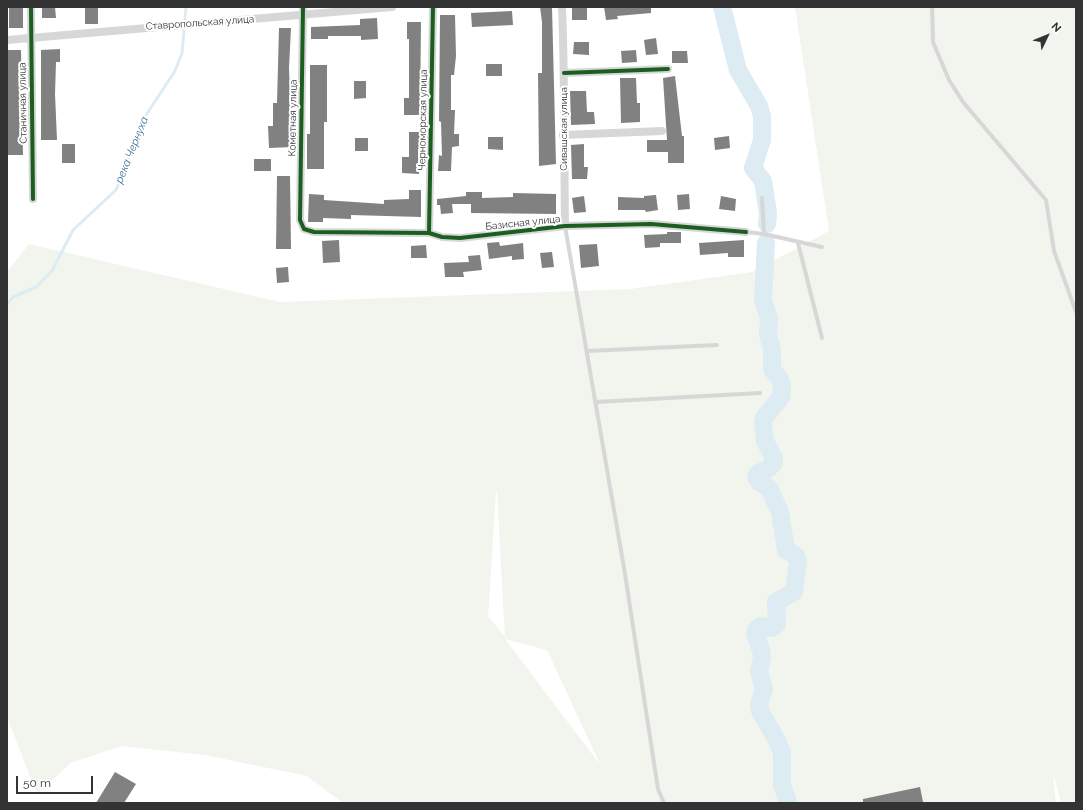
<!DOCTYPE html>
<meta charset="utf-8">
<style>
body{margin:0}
#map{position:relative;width:1083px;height:810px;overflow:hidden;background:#fff;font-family:Raleway,sans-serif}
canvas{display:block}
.frame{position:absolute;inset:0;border:8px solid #333;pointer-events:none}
.north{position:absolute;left:1027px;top:16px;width:40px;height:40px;-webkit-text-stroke:3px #fff;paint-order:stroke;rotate:47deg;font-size:11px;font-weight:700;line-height:16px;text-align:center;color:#333}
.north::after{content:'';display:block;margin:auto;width:14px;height:18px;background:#333;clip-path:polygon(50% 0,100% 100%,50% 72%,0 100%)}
.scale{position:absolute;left:16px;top:776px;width:77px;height:18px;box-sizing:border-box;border:2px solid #333;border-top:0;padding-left:5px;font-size:12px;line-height:14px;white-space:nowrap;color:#333;-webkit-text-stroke:3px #fff;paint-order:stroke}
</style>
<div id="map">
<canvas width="1083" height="810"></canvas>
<div class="frame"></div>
<div class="north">N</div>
<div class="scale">50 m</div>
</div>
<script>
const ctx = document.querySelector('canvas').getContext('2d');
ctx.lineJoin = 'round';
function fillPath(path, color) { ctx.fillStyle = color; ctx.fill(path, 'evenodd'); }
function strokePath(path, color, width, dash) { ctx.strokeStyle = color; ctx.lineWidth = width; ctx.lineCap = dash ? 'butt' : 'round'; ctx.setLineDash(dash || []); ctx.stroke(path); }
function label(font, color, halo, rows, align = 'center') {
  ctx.font = font + ' Raleway,sans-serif'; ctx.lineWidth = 4; ctx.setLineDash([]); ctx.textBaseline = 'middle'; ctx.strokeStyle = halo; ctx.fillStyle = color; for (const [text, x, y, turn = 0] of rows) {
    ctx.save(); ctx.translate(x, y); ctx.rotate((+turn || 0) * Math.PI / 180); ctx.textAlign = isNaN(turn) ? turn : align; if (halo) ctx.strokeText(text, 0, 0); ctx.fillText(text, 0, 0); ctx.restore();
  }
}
const green = new Path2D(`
 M795,7h281v796h-15l-8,-30 3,30h-713l-36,-27 -102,-21 -84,-9 -50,17 -34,31 -30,-77v-445l22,-28 251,58 351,-13 121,-17 77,-41zM496,492h1l8,145 -17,-21zM505,639l42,11 52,112h-1z`);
const stream = new Path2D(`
 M7,304l6,-7 23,-10 16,-16 21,-41 43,-40 30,-75 29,-44 7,-18 4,-46`);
const river = new Path2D(`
 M722,7l16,63 21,36 3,10v24l-9,28 10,13 5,32 -1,11
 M766,243l-3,57 6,18 -1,16 4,16v19l8,10 2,7 -1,11 -17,21 -1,5 2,18 9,17v5l-6,6 -10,4 -2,4 3,5 10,6 11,24 6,38 10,6 2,5 -4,31 -18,10 1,22 -5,4 -12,-2 -4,4 -1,4 6,16 1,7 -3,14 5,18 -5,16 1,6 14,24 8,17v32l6,19`);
const building = new Path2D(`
 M9,7h14v21h-14z
 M42,7h13l1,11h-14z
 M85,7h13v17h-13z
 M540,7h12l4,157 -17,2 -1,-93h4v-51z
 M572,7h15v13h-15z
 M604,7h47v6l-34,3 1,3 -12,1z
 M512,11l1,14 -41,2 -1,-14z
 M440,15h15l1,41 -2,19h-3v35h4l-1,24h5v12l-7,1 -1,24h-13l1,-16 3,1 -1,-34 -2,-1z
 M377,18l1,21 -17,1v-4h-33v3h-17v-12l49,-2v-6z
 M407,22h14l-1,93h-16v-17h5v-59h-2z
 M279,28h12l-2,40 3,79 -23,1 -1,-22h5v-23h4z
 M656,38l2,16 -12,1 -2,-15z
 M574,42h15v13l-16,-1z
 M60,49v13h-4l-1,32 2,46h-16v-90z
 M7,50h14l2,105h-15z
 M636,50l1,12 -15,1 -1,-12z
 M672,51h15l1,12h-16z
 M486,64h16v12h-16z
 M310,65h17v57h-3v47h-17v-35h3z
 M675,76l7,60h2v27h-16v-11h-21v-12h20l-4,-62z
 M620,78h16l1,25h3v19l-19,1z
 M354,81h12v17l-12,1z
 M570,91h16l1,21h7l1,12 -24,1z
 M409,132h12v17h-3l1,25 -17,-1v-16h7z
 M729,136l1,12 -15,2 -1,-12z
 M488,137h15v13l-15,-1z
 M355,138h13v13h-13z
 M62,144h13v19h-13z
 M584,144v23h4l-1,12h-15l-1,-34z
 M254,159h17v12h-17z
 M277,176h13l1,73h-15z
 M409,190h12v27l-70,-2v4l-28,-1v4h-15l1,-28 15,1v5l60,4v-4l25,-1z
 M466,192h16v6l31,-1v-4l43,1v20l-85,-1v-9h-19l1,9 -12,1 -1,-9h-3v-6l29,-3z
 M689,194l1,15 -12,1 -1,-15z
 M656,195l2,15 -12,2 -1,-2h-27v-13l26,1v-2z
 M584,196l2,16 -12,1 -2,-15z
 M721,196l15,3 -1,12 -16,-2z
 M667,232h14v11h-21v4l-15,1 -1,-13 23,-1z
 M339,240l1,22 -17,1 -1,-22z
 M744,240v17h-16v-4l-28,2 -1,-12z
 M499,242l1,4 23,-3 1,16 -12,1v-4l-23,3 -2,-16z
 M597,244l2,22 -18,2 -2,-23z
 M426,245l1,13h-16v-12z
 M552,252l2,15 -12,1 -2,-15z
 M480,255l2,15 -19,2 1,5h-19l-1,-14 25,-1 -1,-6z
 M288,267l1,15 -12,1 -1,-15z
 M115,772l21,12 -12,19h-28z
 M920,787l3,15 -60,1v-4z`);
const service = new Path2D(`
 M932,7l1,35 16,38 14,22 83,98 8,51 22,61
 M762,198l2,36
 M565,226l60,348 33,215 6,14
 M746,232l18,2 58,13
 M798,243l24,95
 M587,351l130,-6
 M596,402l164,-9`);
const minor = new Path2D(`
 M31,7l2,192
 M303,7l-3,213 4,9 10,3 115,1 13,4 18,1 105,-12 86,-2 95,8
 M562,7c3,73 2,146 3,219
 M7,40l385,-33
 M564,73l104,-4
 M563,135l99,-4
 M429,233l4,-226`);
const cycleway = new Path2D(`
 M31,7l2,192
 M303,7l-3,213 4,9 10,3 115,1 13,4 18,1 105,-12 86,-2 95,8
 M564,73l104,-4
 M429,233l4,-226`);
const streetNames = [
 ["Ставропольская улица",200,23,-4],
 ["Станичная улица",23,103,-91],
 ["Кометная улица",293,118,-89],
 ["Черноморская улица",423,120,-89],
 ["Сивашская улица",564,129,-90],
 ["Базисная улица",523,223,-6]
];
const waterNames = [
 ["река Чернуха",132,150,-68]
];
fillPath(green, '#f1f5ed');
strokePath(stream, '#ddebf3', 3);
strokePath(river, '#ddebf3', 18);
fillPath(building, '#818181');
strokePath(service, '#d7d7d7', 4);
strokePath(minor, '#d7d7d7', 8);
strokePath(cycleway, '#1b5e20', 4);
label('10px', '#333', '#fff', streetNames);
label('italic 11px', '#3f7597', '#fff', waterNames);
</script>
